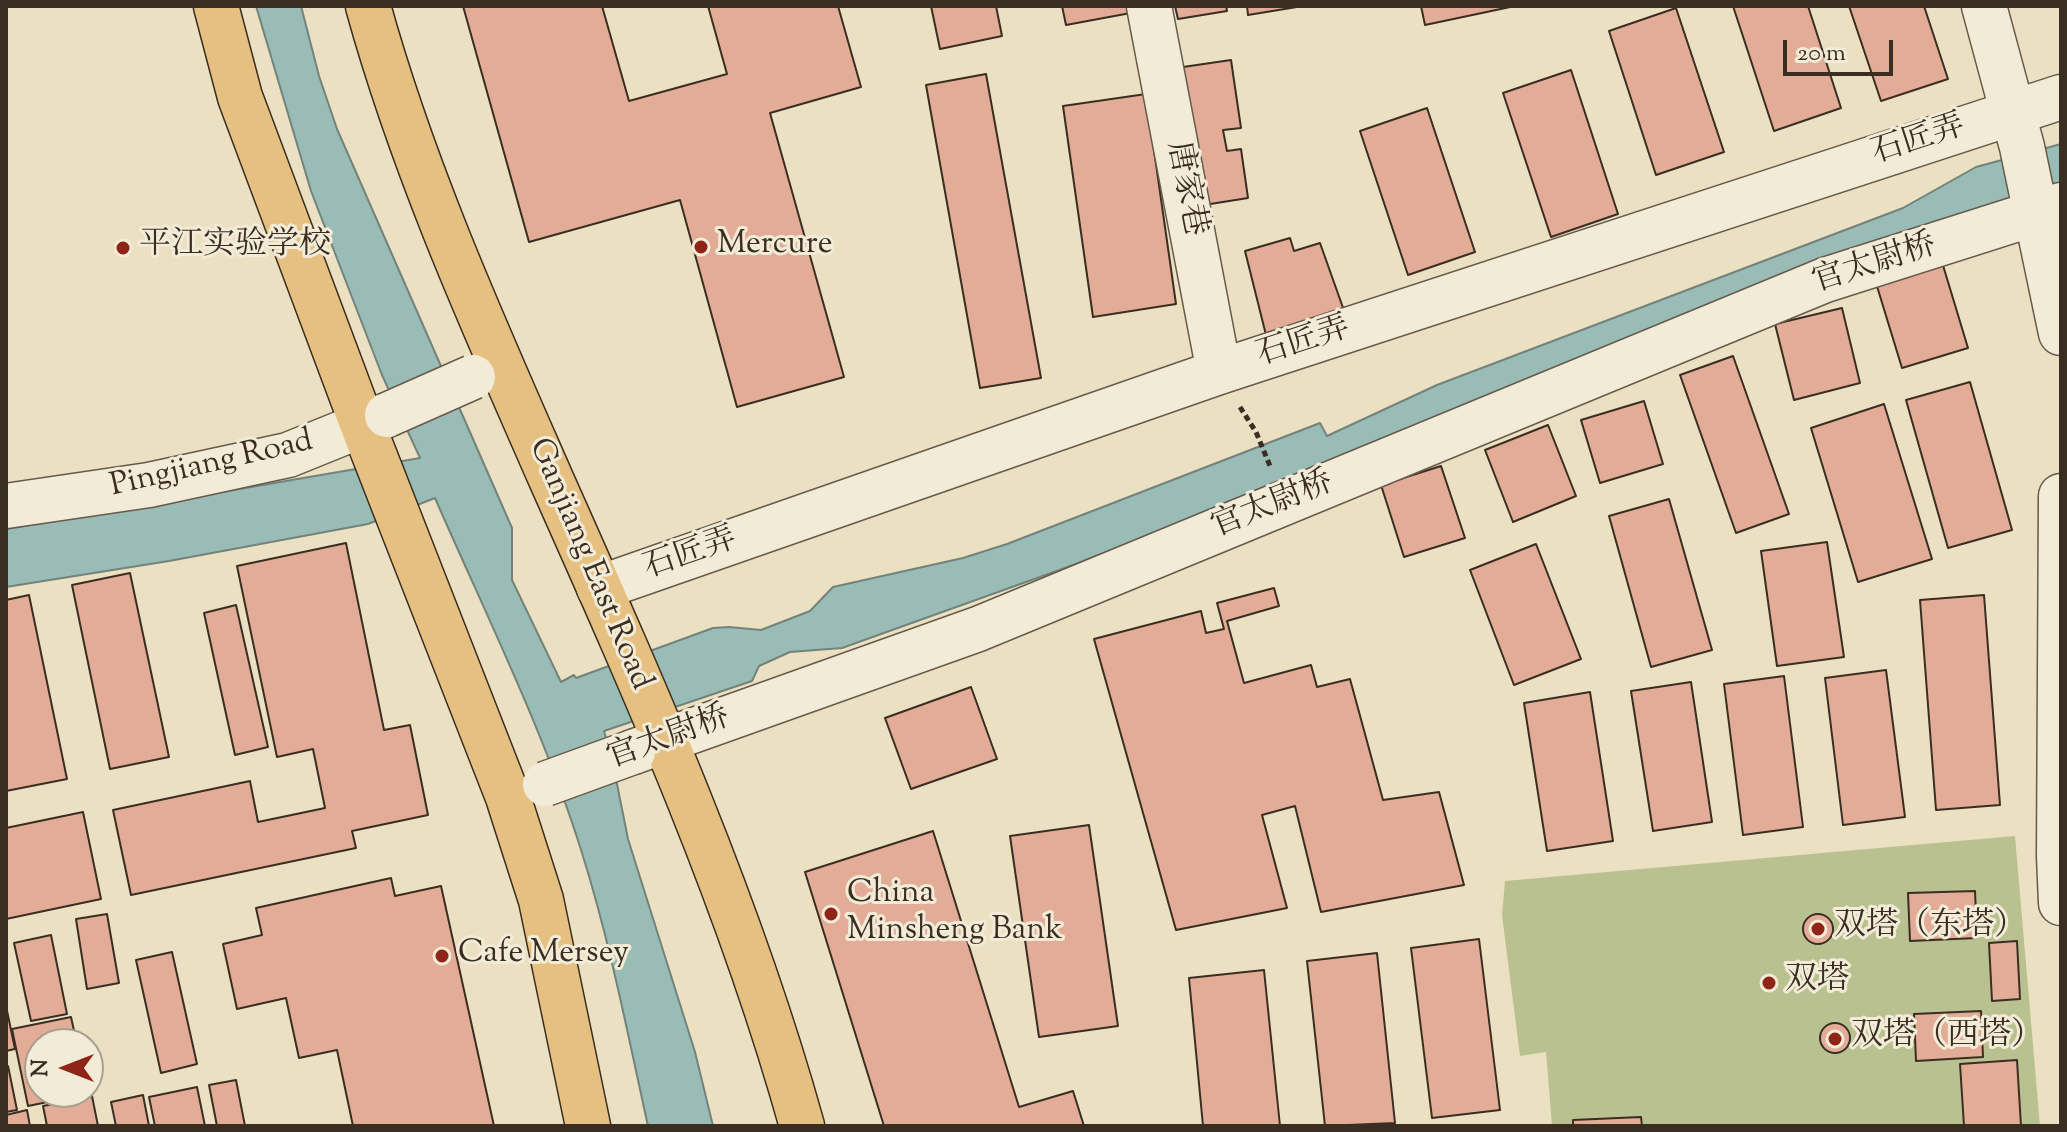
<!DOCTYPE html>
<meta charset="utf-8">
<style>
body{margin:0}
#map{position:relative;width:2067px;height:1132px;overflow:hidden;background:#ebe0c1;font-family:"Sorts Mill Goudy",serif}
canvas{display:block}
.frame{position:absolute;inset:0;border:8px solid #3a2e22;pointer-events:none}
.north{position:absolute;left:24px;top:1028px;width:80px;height:80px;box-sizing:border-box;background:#f2ebd7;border:2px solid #a89f8f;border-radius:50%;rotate:270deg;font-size:22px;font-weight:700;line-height:32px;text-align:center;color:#3a2e22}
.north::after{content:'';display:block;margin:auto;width:28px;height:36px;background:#8f2418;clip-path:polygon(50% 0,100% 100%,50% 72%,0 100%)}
.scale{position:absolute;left:1783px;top:40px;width:110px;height:36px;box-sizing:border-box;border:4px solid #3a2e22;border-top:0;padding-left:10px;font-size:24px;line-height:28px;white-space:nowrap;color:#3a2e22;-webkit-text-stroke:6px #f2ebd7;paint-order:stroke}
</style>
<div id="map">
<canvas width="2067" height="1132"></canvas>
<div class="frame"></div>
<div class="north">N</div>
<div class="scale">20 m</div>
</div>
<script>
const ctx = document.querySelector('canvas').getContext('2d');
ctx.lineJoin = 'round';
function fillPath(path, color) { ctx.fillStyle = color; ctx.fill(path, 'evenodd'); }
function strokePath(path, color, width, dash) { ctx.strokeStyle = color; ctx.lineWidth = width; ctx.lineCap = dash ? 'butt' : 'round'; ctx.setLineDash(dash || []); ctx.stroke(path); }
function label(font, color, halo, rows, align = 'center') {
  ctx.font = font + ' "Sorts Mill Goudy","Noto Serif SC",serif'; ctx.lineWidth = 6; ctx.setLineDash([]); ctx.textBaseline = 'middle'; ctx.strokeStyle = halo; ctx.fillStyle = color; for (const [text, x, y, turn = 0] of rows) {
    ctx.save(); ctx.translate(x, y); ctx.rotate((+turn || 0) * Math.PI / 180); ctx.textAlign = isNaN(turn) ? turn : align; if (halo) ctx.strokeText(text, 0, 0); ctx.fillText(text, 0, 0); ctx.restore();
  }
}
const green = new Path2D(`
 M2015,836l25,290h-488l-6,-74 -26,4 -18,-141 3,-34z`);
const water = new Path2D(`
 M256,6h45l18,70 18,53 175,399v52l49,102 13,-7 2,3 137,-50 16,-1 32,3 49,-19 23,-24 130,-29 44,-14 313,-121 7,13 110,-51 466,-177 73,-41 85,-23v43l-996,381 -223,80 -52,4 -31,14 -7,15 -148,50 8,28 16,80 67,213 18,74h-65c-20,-91 -38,-184 -66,-273 -38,-122 -96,-238 -147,-355l-67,26 -199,37 -163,26v-58l414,-71 -38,-83 -71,-184z`);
const building = new Path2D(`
 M463,6h139l27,95 98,-27 -19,-68h130l23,81 -91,26 74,264 -107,30 -57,-207 -151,42z
 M931,6h65l6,30 -62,13z
 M1062,6h73l1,6 -70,13z
 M1175,6h51l1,5 -49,8z
 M1247,6h56l-55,9z
 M1421,6h94l-90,19z
 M1733,6h75l33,102 -67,23z
 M1849,6h75l24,73 -67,22z
 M1676,8l48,144 -68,23 -47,-144z
 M1231,60l10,68 -18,2 4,21 14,-2 7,49 -44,7 -21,-138z
 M1571,70l47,144 -67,23 -48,-144z
 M986,74l55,304 -61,10 -54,-303z
 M1146,94l30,210 -83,13 -30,-211z
 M1427,108l48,144 -67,23 -48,-144z
 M1290,238l4,13 26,-8 27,76 -79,24 -23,-92z
 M1942,262l26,86 -66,20 -26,-85z
 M1842,308l18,75 -66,17 -19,-76z
 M1733,356l56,158 -53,19 -56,-158z
 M1970,382l42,148 -64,18 -42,-148z
 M1644,401l19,63 -63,19 -19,-63z
 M1884,404l48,155 -74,23 -47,-154z
 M1548,425l28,71 -63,26 -28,-72z
 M1441,466l24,72 -61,19 -23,-72z
 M1669,499l43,151 -61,17 -42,-151z
 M1827,542l17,115 -67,9 -16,-115z
 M346,543l38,187 26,-5 18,90 -76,16 4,17 -225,47 -18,-85 137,-29 8,41 67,-14 -12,-59 -36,8 -40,-191z
 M1536,544l45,115 -67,26 -44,-115z
 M130,573l39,184 -59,12 -38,-184z
 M1274,588l5,18 -52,15 17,62 67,-18 6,22 33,-8 33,121 56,-8 25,93 -143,27 -26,-106 -33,9 25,93 -111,22 -82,-291 107,-28 5,22 18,-4 -7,-26z
 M29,595l38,184 -61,12v-191z
 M1984,595l16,210 -64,5 -16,-210z
 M236,605l32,142 -33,8 -31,-142z
 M1886,670l19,147 -62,8 -18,-147z
 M1784,676l19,151 -60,8 -19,-151z
 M1691,682l21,140 -59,9 -22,-140z
 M971,687l26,72 -86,30 -26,-71z
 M1590,692l23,149 -66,10 -23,-148z
 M83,812l18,87 -95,20v-91z
 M1089,825l29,201 -79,11 -29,-201z
 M933,831l86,276 54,-16 11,35h-200l-79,-254z
 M391,878l4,18 46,-10 53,240h-141l-16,-76 -38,8 -13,-60 -49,11 -14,-65 39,-9 -6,-27z
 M1975,891l2,47 -67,3 -2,-48z
 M1803 929a15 15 0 1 1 30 0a15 15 0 1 1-30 0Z
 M107,914l12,69 -32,6 -11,-70z
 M51,935l16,79 -36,7 -17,-78z
 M1479,939l21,171 -68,8 -21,-170z
 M2017,941l3,58 -28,2 -3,-58z
 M172,952l25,112 -36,9 -25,-113z
 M1377,953l18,170 -70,3 -18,-165z
 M1264,970l16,156h-77l-14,-148z
 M6,1006l9,43 -9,2z
 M1981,1011l2,46 -67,4 -2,-47z
 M71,1017l6,27h-37v48l47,2 -59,12 -16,-77z
 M1820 1038a15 15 0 1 1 30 0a15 15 0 1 1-30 0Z
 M2017,1060l4,66h-57l-4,-62z
 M8,1066l9,44 -11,2v-45z
 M236,1080l9,46h-28l-8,-41z
 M197,1087l8,39h-50l-6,-29z
 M143,1095l6,31h-33l-5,-24z
 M92,1096l6,30h-51l-4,-20z
 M27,1110l3,16h-24v-11z
 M1641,1117l1,9h-69v-6z`);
const path = new Path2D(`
 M1240,407l16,25 14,34`);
const minor = new Path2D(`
 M1149,6l70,366
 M1984,6l38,141 39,186
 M2061,496l-2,360 2,47
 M6,506l143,-21 139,-30 99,-40
 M599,588l620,-216 842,-275
 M633,752l345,-123 847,-349 236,-75`);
const major = new Path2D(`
 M216,6l24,91 123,329 145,371 33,103 47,226
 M368,6c45,163 115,318 183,473 94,211 189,424 251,647`);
const minorBridge = new Path2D(`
 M387,415l86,-38
 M545,784l88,-32`);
const markers = [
 [701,247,8,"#8f2418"],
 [123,248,8,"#8f2418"],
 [831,914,8,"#8f2418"],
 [1818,929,8,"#8f2418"],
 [442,956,8,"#8f2418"],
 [1769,983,8,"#8f2418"],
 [1835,1039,8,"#8f2418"]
];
const streetNames = [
 ["石匠弄",1919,142,-18],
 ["唐家巷",1184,189,79],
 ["官太尉桥",1875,266,-18],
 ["石匠弄",1304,344,-18],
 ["Pingjiang Road",212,466,-13],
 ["官太尉桥",1273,507,-22],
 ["石匠弄",691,556,-19],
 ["Ganjiang East Road",588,565,67],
 ["官太尉桥",669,740,-20]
];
const poiNames = [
 ["Mercure",717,247],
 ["平江实验学校",139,248],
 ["China",847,896],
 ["Minsheng Bank",847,933],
 ["双塔（东塔）",1834,929],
 ["Cafe Mersey",458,956],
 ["双塔",1785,983],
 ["双塔（西塔）",1851,1039]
];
fillPath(green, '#bac191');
fillPath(water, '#99bcb7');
strokePath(water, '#73837b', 2);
fillPath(building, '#e2ac97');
strokePath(building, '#3a2e22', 2);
strokePath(minor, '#665a4a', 47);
strokePath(major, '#3a2e22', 47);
strokePath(path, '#3a2e22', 5, [6, 4]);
strokePath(minor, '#f2ebd7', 44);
strokePath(major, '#e6c080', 44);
strokePath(minorBridge, '#665a4a', 47, []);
strokePath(minorBridge, '#f2ebd7', 44);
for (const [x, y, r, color] of markers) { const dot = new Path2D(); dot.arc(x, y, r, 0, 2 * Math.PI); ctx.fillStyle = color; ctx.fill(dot); strokePath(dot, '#f2ebd7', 3); }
label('32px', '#3a2e22', '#f2ebd7', streetNames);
label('32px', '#3a2e22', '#f2ebd7', poiNames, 'left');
</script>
